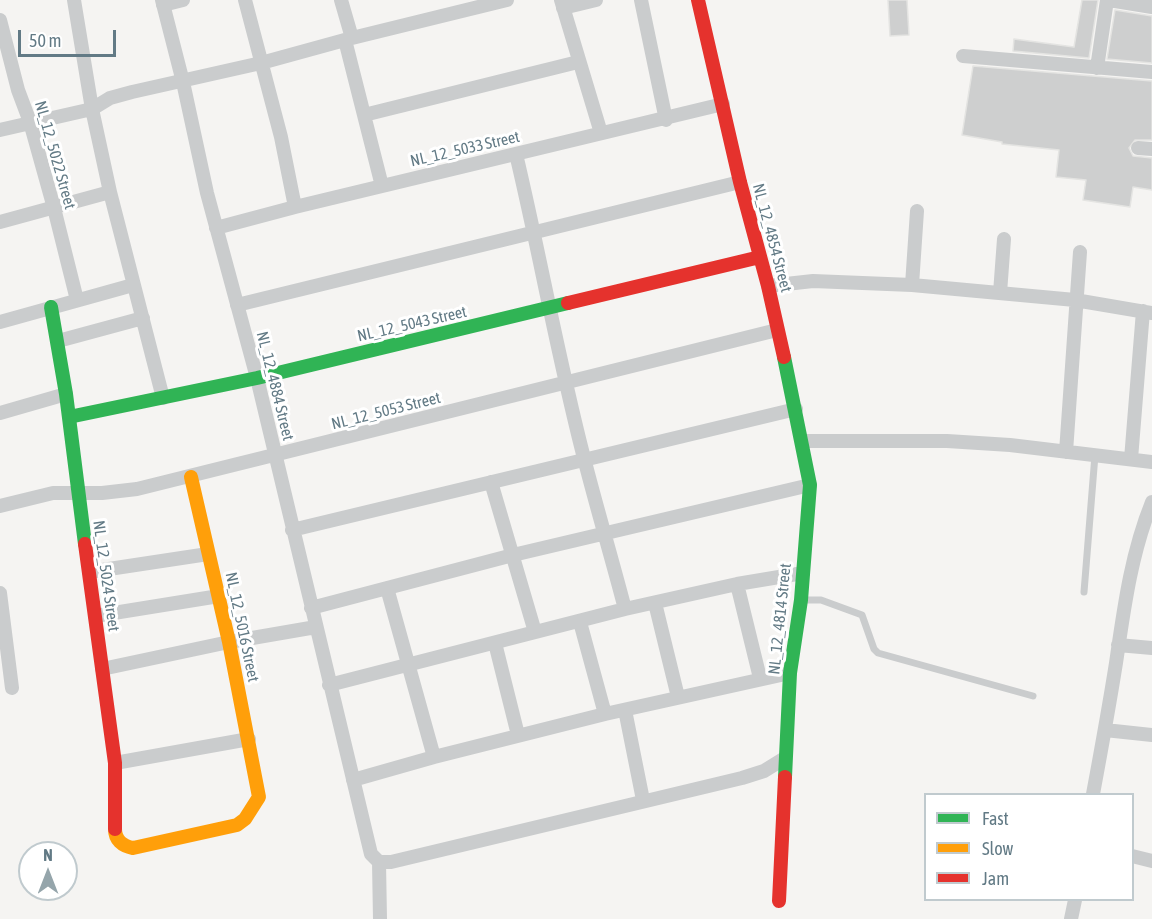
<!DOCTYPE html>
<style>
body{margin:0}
#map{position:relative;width:1152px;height:919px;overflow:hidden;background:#f5f4f2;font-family:"Asap Condensed",sans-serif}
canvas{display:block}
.legend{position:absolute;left:924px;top:793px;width:210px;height:108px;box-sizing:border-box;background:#fff;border:2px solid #c0cace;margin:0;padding:8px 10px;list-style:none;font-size:18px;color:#627a85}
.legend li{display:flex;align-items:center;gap:12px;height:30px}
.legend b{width:30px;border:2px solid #c0cace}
.north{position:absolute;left:18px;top:841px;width:60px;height:60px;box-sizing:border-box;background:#fff;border:2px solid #c0cace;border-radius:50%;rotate:0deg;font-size:16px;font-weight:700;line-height:24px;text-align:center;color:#627a85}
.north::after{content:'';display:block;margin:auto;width:21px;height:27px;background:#95a5ab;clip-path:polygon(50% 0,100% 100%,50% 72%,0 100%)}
.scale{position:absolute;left:18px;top:30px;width:98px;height:27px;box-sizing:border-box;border:3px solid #627a85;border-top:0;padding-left:8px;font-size:18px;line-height:21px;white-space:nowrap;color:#627a85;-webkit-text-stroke:4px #fff;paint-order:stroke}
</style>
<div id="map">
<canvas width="1152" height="919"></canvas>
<ul class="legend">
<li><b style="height:8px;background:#30b455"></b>Fast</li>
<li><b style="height:8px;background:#ff9f0a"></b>Slow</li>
<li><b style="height:8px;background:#e5322d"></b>Jam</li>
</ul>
<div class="north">N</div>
<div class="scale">50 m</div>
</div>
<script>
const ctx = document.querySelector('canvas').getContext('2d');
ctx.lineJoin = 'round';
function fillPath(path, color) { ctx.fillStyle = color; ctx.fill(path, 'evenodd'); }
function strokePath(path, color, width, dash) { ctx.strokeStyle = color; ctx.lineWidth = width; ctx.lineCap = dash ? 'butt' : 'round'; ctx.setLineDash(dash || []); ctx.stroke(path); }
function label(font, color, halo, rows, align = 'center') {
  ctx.font = font + ' "Asap Condensed",sans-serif'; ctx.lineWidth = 6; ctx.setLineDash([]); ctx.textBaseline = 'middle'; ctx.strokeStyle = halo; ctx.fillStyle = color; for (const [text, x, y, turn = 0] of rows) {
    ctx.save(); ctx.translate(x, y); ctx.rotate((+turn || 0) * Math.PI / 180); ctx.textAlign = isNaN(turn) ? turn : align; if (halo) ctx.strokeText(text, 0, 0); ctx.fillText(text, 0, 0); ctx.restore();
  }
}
const building = new Path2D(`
 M888,0h19l2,35 -19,1z
 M1082,0h16l-9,58 -76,-7 1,-12 60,8z
 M1115,10l37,6v47l-45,-4z
 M973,66l179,15v59h-17l-6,8 4,8 19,2v32l-19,-3 -3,20 -47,-7 3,-20 -30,-3 3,-27 -57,-6v-2l-40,-7z`);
const lane = new Path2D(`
 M1084,592l11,-137
 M803,600h18l41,15 12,34 4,4 155,43`);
const street = new Path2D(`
 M74,0l18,109 18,83 53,206
 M162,0l21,82 24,111 50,185 114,476 8,8 1,57
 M245,0l36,137 14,70
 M341,0l11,38
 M561,0l40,133
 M641,0l25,120
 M1109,0l43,7
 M163,5l20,-5
 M563,8l33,-8
 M0,20l18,70 12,32 24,86 23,92
 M345,40l37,146
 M963,56l189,16
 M1097,68l10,-68
 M364,115l214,-53
 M0,130l92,-21 18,-11 22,-6 129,-29 91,-25 155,-38
 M1138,148l14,1
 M516,154c24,101 42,204 68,304 13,51 28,101 41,151
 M0,222l110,-30
 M216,228l79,-21 428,-103
 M912,285l5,-74
 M768,286l45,-5 99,4 163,15 77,13
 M1000,293l4,-54
 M237,305l503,-123
 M0,322l133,-37
 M58,341l85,-23
 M0,413l66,-19
 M803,441h144l63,4 142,17
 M1066,452l14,-200
 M1131,459l12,-148
 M491,482l44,150
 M0,506l53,-13h49l35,-4 640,-159
 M292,530l504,-121
 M89,572l119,-18
 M737,584l23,94
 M387,588l47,169
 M0,593l12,95
 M655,603l23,94
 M311,608l202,-53 297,-70
 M95,616l124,-20
 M580,622l25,92
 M495,643l23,92
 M1118,645l34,3
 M102,669l127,-27 87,-15
 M329,685l296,-76 112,-25 66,-11
 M625,710l18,90
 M1105,730l47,5
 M115,763l134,-24
 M353,780l81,-23 171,-43 185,-41
 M1093,794c8,-43 16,-87 23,-131 8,-55 15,-109 36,-161
 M1132,856l20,5
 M379,862h12l351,-84 22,-7 21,-13
 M1071,919l4,-19`);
const fast = new Path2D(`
 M51,307l15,87 19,150
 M784,357l26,128 -9,115 -11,73 -5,104
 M69,417l188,-39 311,-75`);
const slow = new Path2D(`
 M115,829c0,11 7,17 18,19l104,-23 8,-6 14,-22 -30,-155 -38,-165`);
const jam = new Path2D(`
 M698,0l42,182 28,104 16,71
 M568,303l192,-46
 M85,544l30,219v66
 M779,901l6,-124`);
const streetNames = [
 ["NL_12_5033 Street",465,149,-13],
 ["NL_12_5022 Street",55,155,74],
 ["NL_12_4854 Street",772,238,75],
 ["NL_12_5043 Street",412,324,-13],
 ["NL_12_4884 Street",275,386,76],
 ["NL_12_5053 Street",386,411,-14],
 ["NL_12_5024 Street",106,576,82],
 ["NL_12_4814 Street",780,619,-84],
 ["NL_12_5016 Street",242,627,78]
];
fillPath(building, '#cecfcf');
strokePath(building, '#e4e4e2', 1.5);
strokePath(lane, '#cacccd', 7);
strokePath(street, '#cacccd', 14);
strokePath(fast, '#30b455', 14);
strokePath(slow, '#ff9f0a', 14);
strokePath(jam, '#e5322d', 14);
label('16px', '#627a85', '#fff', streetNames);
</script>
